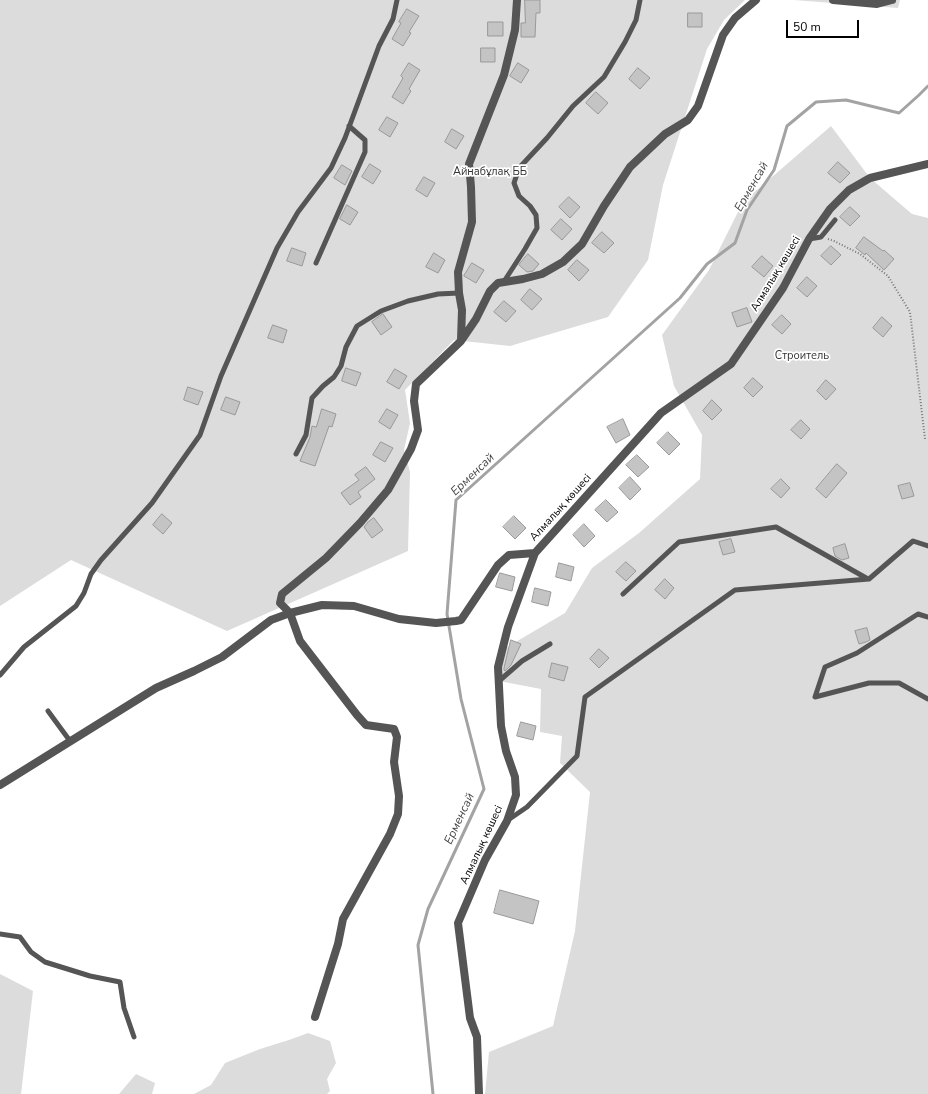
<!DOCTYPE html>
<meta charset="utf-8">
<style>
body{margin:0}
#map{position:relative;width:928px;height:1094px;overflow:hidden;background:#fff;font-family:"Nunito Sans",sans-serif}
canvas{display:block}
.scale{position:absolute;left:786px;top:20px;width:73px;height:18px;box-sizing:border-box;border:2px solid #000;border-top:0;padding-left:5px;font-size:12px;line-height:14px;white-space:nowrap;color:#000;-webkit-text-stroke:3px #fff;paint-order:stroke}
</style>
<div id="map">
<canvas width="928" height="1094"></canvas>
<div class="scale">50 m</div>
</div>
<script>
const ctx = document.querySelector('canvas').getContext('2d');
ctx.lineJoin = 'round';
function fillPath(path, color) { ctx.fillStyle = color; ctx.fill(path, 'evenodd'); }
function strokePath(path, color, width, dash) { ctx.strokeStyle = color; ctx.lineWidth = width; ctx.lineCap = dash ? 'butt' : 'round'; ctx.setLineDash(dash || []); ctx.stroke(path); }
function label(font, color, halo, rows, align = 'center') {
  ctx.font = font + ' "Nunito Sans",sans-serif'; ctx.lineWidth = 3.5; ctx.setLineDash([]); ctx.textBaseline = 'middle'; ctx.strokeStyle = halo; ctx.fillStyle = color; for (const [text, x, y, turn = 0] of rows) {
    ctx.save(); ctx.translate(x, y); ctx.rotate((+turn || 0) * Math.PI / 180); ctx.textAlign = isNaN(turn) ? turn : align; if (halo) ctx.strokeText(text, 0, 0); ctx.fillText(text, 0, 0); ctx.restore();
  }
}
const green = new Path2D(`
 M0,0h745l-21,20 -17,29 -44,136 -15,75 -40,57 -98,29 -56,-6 -49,50 5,33 -6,27 6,22 -2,79 -181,80 -156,-71 -71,46z
 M794,0h106l-2,8z
 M831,126l39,52 42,36 16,4v876h-443l4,-42 64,-26 22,-95 15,-139 -30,-29 2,-27 -22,-4 1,-43 -42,-8 3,-31 63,-37 27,-45 47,-35 61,-54 2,-44 -28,-49 -12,-51 47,-65 34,-68z
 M0,974l33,17 -12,103h-21z
 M308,1033l22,8 6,22 -9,16 3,12 -3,3h-133l17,-9 14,-22 35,-14 29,-9z
 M136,1074l19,9 -3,11h-33z`);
const stream = new Path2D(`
 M433,1094l-15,-149 10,-36 56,-120 -23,-90 -14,-85 9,-114 224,-202 27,-34 28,-21 12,-33 27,-40 13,-44 29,-24 30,-2 53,13 20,-18 9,-9`);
const building = new Path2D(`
 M525,0h15v13h-4l-1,24h-14v-14h4z
 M407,9l12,7 -10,16 2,1 -8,13 -11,-7 9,-16 -2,-1z
 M688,13h14v14h-14z
 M488,22h15v14h-15z
 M481,48h14v14h-14z
 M409,63l11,7 -11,19 2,2 -8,13 -11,-7 11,-19 -2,-2z
 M518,63l11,7 -8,13 -11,-7z
 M638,68l12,10 -10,11 -11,-10z
 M596,92l12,11 -10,11 -12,-11z
 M387,117l11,6 -8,14 -11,-7z
 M452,129l12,7 -8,13 -11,-7z
 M838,162l12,11 -10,10 -12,-10z
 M370,164l11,7 -8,13 -11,-7z
 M342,165l10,6 -7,14 -11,-7z
 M424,177l11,6 -8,14 -11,-7z
 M569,197l11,10 -10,11 -11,-11z
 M347,205l11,7 -8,13 -10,-6z
 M850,207l10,9 -10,10 -10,-9z
 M561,219l11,10 -10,11 -11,-10z
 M602,232l12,11 -10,10 -12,-10z
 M864,237l19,14 1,-1 10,9 -10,11 -18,-17 -1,2 -9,-7z
 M831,246l10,9 -10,10 -10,-9z
 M292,248l14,5 -4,13 -15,-5z
 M434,253l11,7 -7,13 -12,-6z
 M528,254l11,10 -6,7 -6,1 -8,-7z
 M762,256l11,10 -9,11 -12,-10z
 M577,260l12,10 -10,11 -11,-11z
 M472,263l12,7 -8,13 -12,-7z
 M807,277l10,9 -10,11 -10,-9z
 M530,289l12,10 -10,11 -11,-10z
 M504,301l12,10 -10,11 -12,-10z
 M747,308l5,14 -15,5 -5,-14z
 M383,314l9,13 -11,8 -9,-13z
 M782,315l9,9 -9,10 -10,-9z
 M882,317l10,9 -9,11 -10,-9z
 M273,325l14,5 -4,13 -15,-5z
 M346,368l15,5 -5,13 -14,-5z
 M395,369l12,7 -8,13 -12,-7z
 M753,378l10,9 -10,10 -9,-9z
 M826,380l10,9 -10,11 -9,-9z
 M188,387l15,5 -5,13 -14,-5z
 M226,397l14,5 -5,13 -14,-5z
 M712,400l10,10 -10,10 -9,-9z
 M322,409l14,5 -4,13 -3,-1 -14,40 -15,-5 10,-24 2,-11 4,1z
 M387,409l11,6 -8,14 -11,-7z
 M623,419l7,16 -14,8 -9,-16z
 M801,420l9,9 -9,10 -10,-9z
 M668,432l12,12 -11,11 -12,-12z
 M381,442l12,6 -8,14 -12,-7z
 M637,455l12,12 -11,10 -12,-12z
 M837,464l10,9 -21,25 -10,-9z
 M366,467l9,12 -17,13 3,5 -11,8 -9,-12 18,-13 -4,-5z
 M630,477l11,12 -11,11 -11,-12z
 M781,479l9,9 -9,10 -10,-9z
 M910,483l4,13 -12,3 -4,-13z
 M606,500l12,12 -11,10 -12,-12z
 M162,514l10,9 -9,11 -10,-9z
 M514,516l12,12 -11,11 -12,-12z
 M374,518l9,12 -11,8 -8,-11 4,-5z
 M584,524l11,12 -11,11 -11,-12z
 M731,539l4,13 -12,3 -4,-13z
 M845,544l4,14 -7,2 -7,-4 -2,-8z
 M626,562l10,9 -10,10 -10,-9z
 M559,563l15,4 -3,14 -15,-4z
 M500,573l15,4 -3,14 -16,-4z
 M665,579l9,9 -9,11 -10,-9z
 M535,588l16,4 -3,14 -16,-4z
 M867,628l3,12 -4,2 -7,2 -4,-13z
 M511,640l10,4 -10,21 -6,6 -1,-1v-2l5,-21z
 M599,649l10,9 -10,10 -9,-9z
 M552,663l16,4 -4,14 -15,-4z
 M521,722l15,4 -3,14 -16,-4z
 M500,890l39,11 -6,23 -39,-11z`);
const path = new Path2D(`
 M828,239l6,2 26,13 28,22 22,36 15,127`);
const lane = new Path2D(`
 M809,239l12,-2 14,-17
 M316,263l49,-111v-12l-16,-14
 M503,283l22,-34 12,-21 -1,-13 -6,-9 -11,-10 -5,-13 5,-15 28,-30 26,-32 31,-29 21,-35 11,-22 4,-20
 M296,454l10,-19 6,-37 11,-12 11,-9 7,-11 5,-19 11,-21 24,-15 27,-10 30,-7 21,-1
 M623,594l56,-52 97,-15 92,52
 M928,617l-10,-3 -61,39 -32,14 -10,30 54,-14h30l29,16
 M0,675l24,-28 52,-41 8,-13 7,-19 10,-14 51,-57 48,-68 21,-59 56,-128 21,-36 33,-44 14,-30 34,-92 14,-27 4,-19
 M499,681l23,-20 28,-17
 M48,711l22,30
 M508,820l19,-13 50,-51 8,-59 150,-107 134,-11 44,-38 15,5
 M0,934l20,3 11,15 14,10 45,14 30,6 4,26 10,29`);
const street = new Path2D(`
 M833,0l44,4 15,-4
 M461,340l1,-30 -3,-17 -1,-21 14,-50 -1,-35 -2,-23 35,-89 11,-45 2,-30
 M0,785l156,-97 38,-17 28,-14 49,-37 19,-7 32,-8 32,1 45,13 37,4 20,-2 5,-1 37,-55 11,-10 26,-2
 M315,1017l23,-73 5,-25 47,-85 8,-20 1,-18 -5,-34 3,-25 -3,-8 -28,-4 -9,-10 -57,-74 -10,-28 -10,-10 2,-9 44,-36 34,-35 28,-33 23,-41 7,-19 -4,-29 2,-17 45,-43 15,-22 14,-28 8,-8 25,-4 19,-5 21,-12 19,-18 22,-38 26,-39 35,-33 23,-14 10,-14 25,-71 12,-17 21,-18
 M479,1094l-2,-57 -7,-19 -12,-95 27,-63 22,-39 9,-26 -1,-18 -9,-26 -5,-25 -3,-59 10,-40 27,-74 126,-140 70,-49 52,-76 26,-49 21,-30 19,-19 21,-12 58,-14`);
const parkNames = [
 ["Айнабұлақ ББ",490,172],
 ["Строитель",802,356]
];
const streetNames = [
 ["Алмалық көшесі",776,274,-59],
 ["Алмалық көшесі",561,508,-48],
 ["Алмалық көшесі",482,845,-65]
];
const waterNames = [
 ["Ерменсай",752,187,-60],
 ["Ерменсай",473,475,-44],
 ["Ерменсай",460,819,-65]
];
fillPath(green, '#dcdcdc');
strokePath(stream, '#a3a3a3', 3);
fillPath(building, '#c4c4c4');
strokePath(building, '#999', 1);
strokePath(path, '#777', 2, [1, 2]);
strokePath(lane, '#555', 5);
strokePath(street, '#555', 8);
label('11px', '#333', '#fff', parkNames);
label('11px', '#000', '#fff', streetNames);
label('italic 12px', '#444', '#fff', waterNames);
</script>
